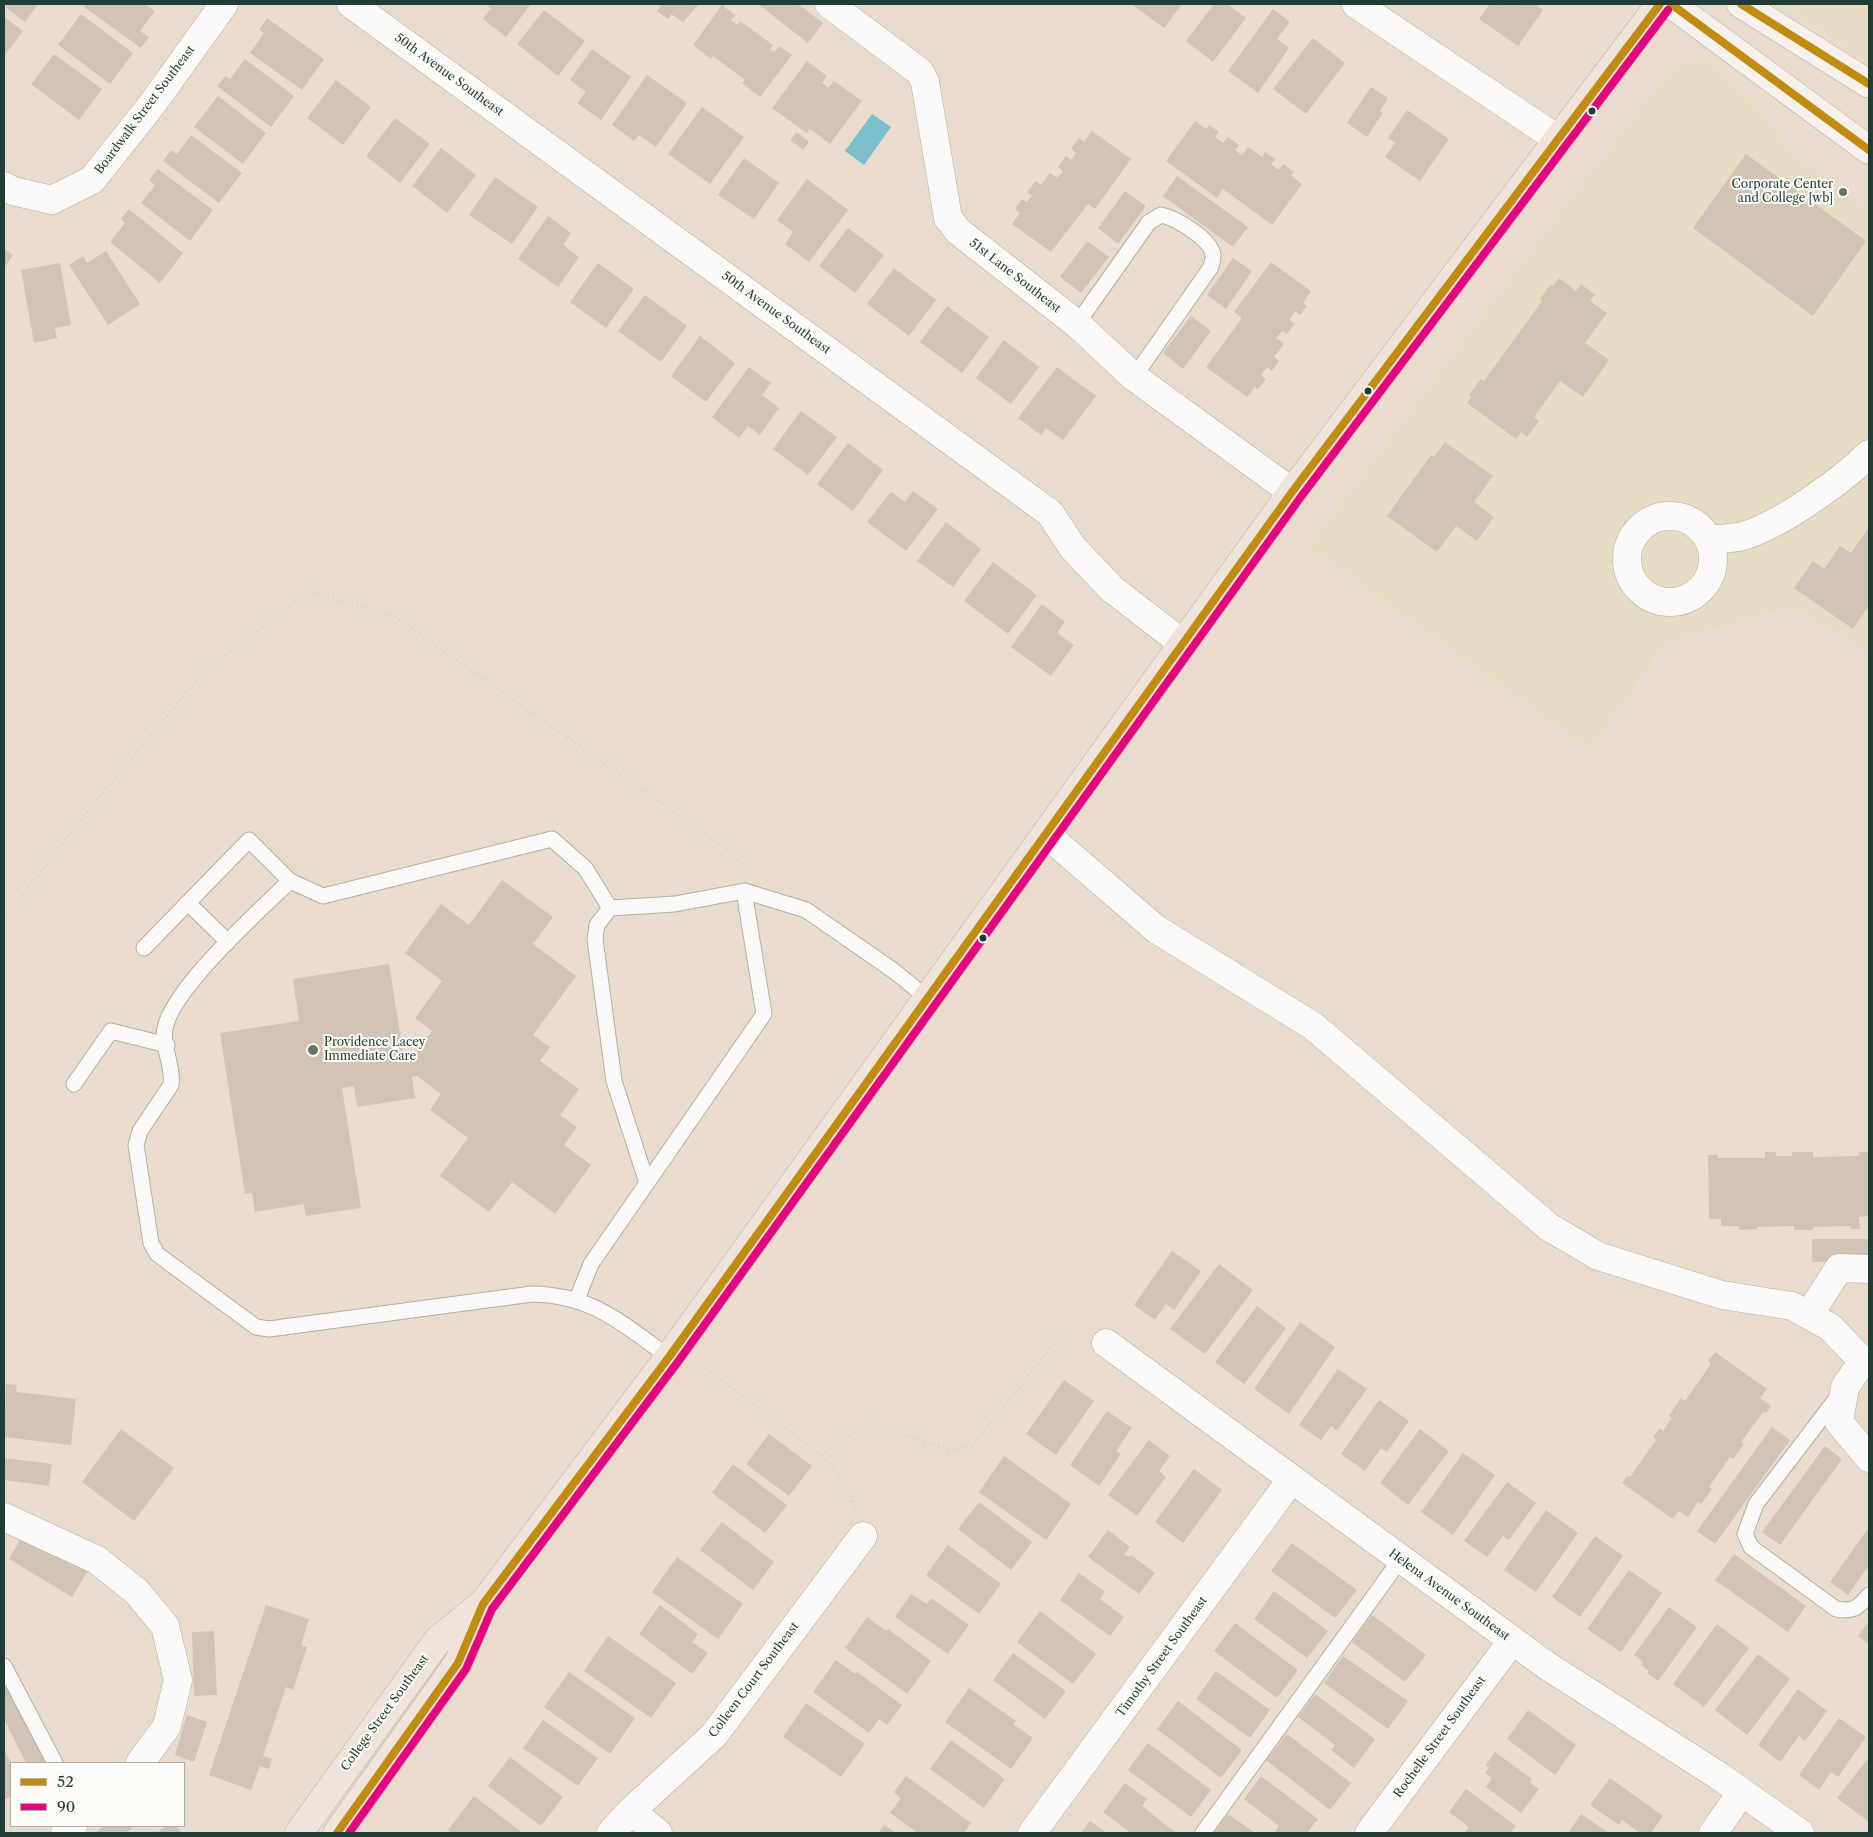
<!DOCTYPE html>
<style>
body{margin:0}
#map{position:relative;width:1873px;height:1837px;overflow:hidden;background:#e9dccd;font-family:"Libre Caslon Text",serif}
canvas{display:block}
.frame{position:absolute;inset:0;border:5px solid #1f3d34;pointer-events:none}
.legend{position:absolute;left:10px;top:1762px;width:175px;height:65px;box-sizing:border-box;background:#fdfcf7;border:1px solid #a4b0a9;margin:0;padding:6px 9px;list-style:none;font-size:15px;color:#1f3d34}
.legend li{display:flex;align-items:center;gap:10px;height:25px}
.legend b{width:25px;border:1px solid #a4b0a9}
</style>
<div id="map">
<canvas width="1873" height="1837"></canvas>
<div class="frame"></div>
<ul class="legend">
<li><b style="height:6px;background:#c18c0d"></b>52</li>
<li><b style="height:6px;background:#e5007d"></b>90</li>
</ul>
</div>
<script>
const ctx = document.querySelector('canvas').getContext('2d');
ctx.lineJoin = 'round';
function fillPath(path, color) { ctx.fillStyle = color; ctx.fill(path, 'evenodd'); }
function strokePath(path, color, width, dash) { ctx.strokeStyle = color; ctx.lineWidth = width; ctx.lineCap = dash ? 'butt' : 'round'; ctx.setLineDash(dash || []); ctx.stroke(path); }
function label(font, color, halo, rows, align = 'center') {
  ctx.font = font + ' "Libre Caslon Text",serif'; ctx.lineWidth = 4; ctx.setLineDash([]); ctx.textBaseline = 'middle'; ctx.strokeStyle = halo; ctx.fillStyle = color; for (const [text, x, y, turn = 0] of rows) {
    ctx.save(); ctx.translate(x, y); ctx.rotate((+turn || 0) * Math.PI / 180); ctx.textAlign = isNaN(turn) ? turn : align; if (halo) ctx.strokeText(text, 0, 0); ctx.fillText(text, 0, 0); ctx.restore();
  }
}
const built = new Path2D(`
 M1785,4h84v60z
 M1710,61l44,44 41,51 74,52v444l-77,-46 -128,37 -73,107 -281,-204 338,-449 26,-31z`);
const water = new Path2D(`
 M872,114l19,13 -27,38 -19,-14z`);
const building = new Path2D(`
 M4,4h34l-13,18 -21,-16z
 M86,4h59l10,7 -15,20 9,6 -8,11 -57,-41z
 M485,4h46l-25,33 -23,-18 8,-11z
 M658,4h41l-16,18 -12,-8 -3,5 -11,-8 4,-5z
 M758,4h40l25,19 -15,20z
 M1131,4h51l-18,24z
 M1214,4h13l19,14 -33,44 -27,-21z
 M1490,4h19l4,2 2,-2h19l9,6 -25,36 -39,-27z
 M722,5l13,10 -4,5 7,5 2,-4 33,24 -3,4 4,3 5,-6 13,9 -32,42 -18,-14 3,-3 -32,-24 -2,3 -18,-14z
 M1273,9l17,13 -13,17 12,9 -31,45 -30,-22z
 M544,10l41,31 -27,35 -41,-32z
 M81,14l52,39 -23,31 -52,-39z
 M4,17l19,14 -19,25z
 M267,18l57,41 -22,31 -52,-37 14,-20 -5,-3z
 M1313,38l32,25 -39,51 -33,-25z
 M592,49l39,28 -30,43 -24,-17 9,-11 -16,-12z
 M54,54l48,35 -23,31 -48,-36z
 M245,59l49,37 -23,31 -54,-41 8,-10 5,3z
 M807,61l20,15 -5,7 6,5 6,-7 28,20 -32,43 -20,-15 -3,4 -35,-25z
 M647,75l40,28 -31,44 -17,-12 -5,6 -22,-16z
 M336,80l35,27 -28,38 -36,-27z
 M1371,87l17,11 -8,13 3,2 -16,24 -20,-14z
 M218,96l48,37 -23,31 -49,-37z
 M702,107l42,30 -34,47 -42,-30z
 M1407,110l42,29 -29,42 -35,-24 10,-14 -7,-5z
 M395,118l35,26 -30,39 -34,-27z
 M1195,121l11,8 3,-4 10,7 -4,5 8,6 5,-6 11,8 -4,5 7,5 6,-8 14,10 3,-5 10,7 -4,5 8,6 4,-6 11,8 -3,3 11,9 -30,41 -49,-36 -6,9 -51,-37z
 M1092,131l39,28 -36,50 -7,-5 -37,48 -39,-28 8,-11 -5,-4 7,-10 5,3 5,-6 -5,-4 9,-11 5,4 9,-12 7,5 6,-7 -5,-4 8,-11 5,4 5,-7 -5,-4 8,-11 5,4z
 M797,132l12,10 -6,8 -13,-10z
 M191,135l51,38 -23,30 -56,-42 8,-11 6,4z
 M441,148l35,27 -29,38 -35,-27z
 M1746,154l120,87 -53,75 -120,-88z
 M744,158l35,25 -25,36 -36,-24z
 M158,169l55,41 -23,31 -49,-38 14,-18 -6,-5z
 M1177,176l71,51 -15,20 -70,-51z
 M495,177l43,30 -26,37 -43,-29z
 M807,179l41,31 -39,52 -24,-18 8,-12 -16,-12z
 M1125,191l21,15 -28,38 -20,-16z
 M129,209l54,44 -23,30 -50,-41 15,-19 -4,-4z
 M548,216l23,17 -8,12 16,12 -21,30 -40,-28z
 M848,228l36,27 -29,38 -36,-27z
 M1087,241l22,16 -28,36 -21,-16z
 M4,248l9,7 -9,13z
 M106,251l34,53 -32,21 -39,-60 14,-9 4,7z
 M1233,258l19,13 -26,38 -19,-14z
 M1271,262l40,29 -8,12 4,3 -7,9 -5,-4 -6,9 6,4 -8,10 -5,-3 -6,7 8,6 -10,13 5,4 -7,10 -5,-4 -6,8 5,4 -8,10 -3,-2 -8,10 -41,-30 36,-49 -8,-6z
 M60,263l11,62 -16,3 2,10 -23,5 -13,-73z
 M598,263l36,26 -28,39 -36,-26z
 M894,268l42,32 -27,36 -42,-32z
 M1559,278l17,13 5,-7 14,11 -5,6 17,12 -22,30 24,17 -26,37 -23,-16 -26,36 5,4 -12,16 -6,-5 -5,7 -49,-36 4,-6 -2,-2 12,-16 3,2 58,-80 -2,-2 11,-15 2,2z
 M645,295l42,31 -26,36 -43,-31z
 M947,306l42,31 -27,36 -42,-31z
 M1191,316l20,15 -28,38 -20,-16z
 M700,336l35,27 -29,39 -35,-26z
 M1004,340l35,27 -28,37 -35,-26z
 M749,367l22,16 -9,12 17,13 -19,27 -12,-9 -9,12 -27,-21z
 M1057,367l39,29 -33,44 -17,-12 -5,7 -23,-17z
 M801,411l36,26 -29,38 -35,-26z
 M1445,442l48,34 -19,26 20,15 -17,24 -21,-15 -19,26 -50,-36 44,-61 3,2z
 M848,443l35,27 -30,41 -36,-27z
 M913,491l25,18 -32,42 -39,-29 24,-30 14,10z
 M946,522l35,27 -28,38 -36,-26z
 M1869,527v78l-16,24 -59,-41 19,-27 11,8 16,-23 11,7z
 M993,562l44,33 -29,39 -44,-33z
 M1042,604l23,18 -8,11 17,12 -23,31 -40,-29z
 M502,880l51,37 -20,27 43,32 -43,59 17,12 -10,14 39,28 -19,26 17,12 -13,18 27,20 -36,49 -43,-32 -23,30 -49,-36 28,-38 -38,-28 11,-16 -24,-18 -5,1 3,21 -58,9 -3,-21 -12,2 19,120 -55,8 -2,-12 -49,8 -3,-19 -7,1 -25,-161 79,-12 -6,-42 96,-15 14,89 6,-1 1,5h3l19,-26 -17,-13 27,-37 -37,-28 36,-49 28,21z
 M1765,1152h11v4h16v-4h21v5l46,-1v-4h10v64l-10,1 1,12h-9l-1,-3 -37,1v3h-19v-4l-36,1v2l-19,1v-4h-18v-7h-12l-1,-64h10v3h47z
 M1812,1239h57v22l-57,1z
 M1172,1251l29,20 -27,39 -8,-6 -11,16 -21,-15z
 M1219,1264l34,26 -48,64 -35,-25z
 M1257,1306l29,22 -42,56 -29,-22z
 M1300,1322l35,25 -46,67 -35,-25z
 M1715,1352l52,37 -7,9 11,8 -5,7 -3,-1 -22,30 3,2 -11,15 -3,-2 -21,30 3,2 -11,15 -3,-2 -10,15 -9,-6 -6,8 -51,-36 5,-7 3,1 26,-37 -3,-3 7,-9 3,3 9,-13 -3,-2 12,-18 4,3 26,-37 -3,-3z
 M1338,1369l29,20 -30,42 -6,-5 -10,14 -22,-15z
 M1064,1380l30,21 -38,54 -30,-21z
 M6,1384l11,1 -1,7 60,7 -5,46 -67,-8z
 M1379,1400l30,21 -22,31 -6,-4 -16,23 -24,-17z
 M1107,1411l25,17 -16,23 5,3 -22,32 -29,-21z
 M1772,1427l18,13 -75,104 -18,-13z
 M121,1429l53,39 -40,53 -52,-39z
 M1420,1429l29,22 -41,54 -28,-22z
 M769,1434l43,32 -23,30 -43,-32z
 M1149,1440l21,16 -11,15 7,6 -29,39 -29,-21z
 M1825,1446l17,13 -62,86 -18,-13z
 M1463,1453l32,22 -42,60 -32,-23z
 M1004,1456l67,48 -25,36 -67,-48z
 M4,1458l48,6 -3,22 -45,-6z
 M733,1464l54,41 -22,28 -53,-40z
 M1194,1469l28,21 -39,53 -28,-21z
 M1507,1482l29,21 -27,37 -6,-4 -16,21 -23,-16z
 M979,1502l53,40 -21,28 -53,-41z
 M1546,1510l32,23 -42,59 -32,-22z
 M722,1522l52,40 -21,28 -53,-40z
 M1869,1527v38l-21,30 -18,-13z
 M1108,1530l22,17 -6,7 4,3 3,-2 24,18 -16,21 -51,-37z
 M24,1534l63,38 -15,25 -63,-38z
 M1595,1536l28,20 -43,61 -28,-20z
 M1292,1543l65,47 -22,28 -64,-47z
 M948,1545l53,39 -22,30 -53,-39z
 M1734,1554l72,52 -18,26 -73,-52z
 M677,1557l66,47 -25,35 -66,-47z
 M1629,1570l33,23 -41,59 -34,-23z
 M1079,1573l26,19 -5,7 24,18 -14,19 -50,-36z
 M1274,1591l54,40 -21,27 -53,-39z
 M911,1594l16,10 4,-6 38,27 -21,29 -53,-37z
 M266,1605l43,14 -8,26 6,2 -14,43 -7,-3 -23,69 9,3 -3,10 -9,-3 -9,24 -42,-15z
 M660,1605l38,29 -6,8 16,11 -16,21 -53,-40z
 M1669,1607l28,20 -39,54 -11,-8 2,-2 -8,-6 2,-3 -9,-7z
 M1040,1611l56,43 -23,30 -56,-42z
 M1372,1615l54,40 -21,27 -53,-40z
 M867,1617l19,14 2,-2 43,32 -24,33 -62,-46z
 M1869,1621v23l-11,-8z
 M1235,1623l63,47 -21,28 -63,-47z
 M1717,1624l32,24 -45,59 -31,-23z
 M214,1631l3,64 -23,1 -2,-64z
 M608,1636l68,47 -25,35 -67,-47z
 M1013,1653l53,38 -21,28 -52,-39z
 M1758,1654l32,25 -43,56 -32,-25z
 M1343,1656l65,45 -20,28 -64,-46z
 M836,1660l19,14 2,-2 45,33 -15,20 -8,-6 -10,14 -56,-41z
 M1216,1671l54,39 -20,28 -54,-39z
 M569,1672l66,46 -25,36 -66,-47z
 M4,1677l47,86h-25l-22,-44z
 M969,1688l47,33 -3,3 20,14 -22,31 -66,-47z
 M1798,1689l29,22 -22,30 -6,-5 -19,26 -22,-17z
 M1315,1694l60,45 -21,29 -23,-18 4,-5 -37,-28z
 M1178,1701l64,49 -21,28 -64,-49z
 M806,1703l59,41 -24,33 -58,-40z
 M1528,1710l48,35 -21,30 -48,-36z
 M187,1715l20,7 -13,40 -19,-7z
 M1839,1718l27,19 -28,40 -7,-5 -12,18 -20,-15z
 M543,1720l55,38 -20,28 -55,-38z
 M1287,1734l64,49 -21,27 -64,-50z
 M951,1740l54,39 -21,29 -54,-39z
 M1148,1743l63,47 -20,27 -63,-47z
 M4,1749l7,14v33l-7,4z
 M1495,1752l37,27 -2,4 9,6 -18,24 -35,-26 6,-9 -7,-5 4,-5 -3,-3z
 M510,1757l53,40 -22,29 -53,-40z
 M1869,1757v65l-32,-24z
 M906,1776l65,47 -7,10h-46l-28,-20 11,-15 -7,-6z
 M1261,1776l57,43 -11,14h-29l-3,-2 4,-5 -35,-27z
 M1610,1778l53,38 -12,17h-11l-18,-13 -3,5 -29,-20z
 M1125,1783l22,16 -5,7 34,27h-45l-28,-21z
 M1466,1789l50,37 -6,7h-46l5,-6 -20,-15z
 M474,1796l49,37h-71l-4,-3z
 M1228,1814l27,19h-41z
 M1581,1814l28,19h-41z
 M1090,1821l17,12h-26z
 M884,1825l12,8h-18z
 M103,1826h31l-8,7h-31z
 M166,1826h10l6,7h-25z`);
const path = new Path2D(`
 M4,919l75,-97 125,-151 106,-80 85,26 332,232 23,22
 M697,1363l86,62 47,38 20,32 5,17
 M821,1455l46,-31 88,27 18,-6 83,-104 14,9`);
const lane = new Path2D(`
 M1077,324l72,-102 12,-7c15,3 50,24 52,40 0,4 -1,9 -2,12l-77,110
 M290,881l33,15 229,-57 33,29 25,40
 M744,891l62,19 88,61 32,26
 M188,903l40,39
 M144,948l105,-108 41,41c-31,30 -117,107 -125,147 -4,18 9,38 6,57l-31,46 -4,14 15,98 6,11 99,73 13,2 263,-35c61,1 89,29 137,63
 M74,1084l37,-53 56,14
 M577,1299l14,-35 173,-250 -20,-123 -69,13 -65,4 -13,17 -2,14 19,142 33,102
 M1839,1395l-83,109 -11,30 6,13 85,62c17,3 22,-1 33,-14
 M4,1666l51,97
 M1203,1833l197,-273`);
const street = new Path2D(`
 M351,4l699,509 23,35 39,41 70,54
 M829,4l91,68 5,10 23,136 10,13 119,93 57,53 158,115
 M1356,4l203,136
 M4,186l9,5 39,9 40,-20 61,-77 71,-99
 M1627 559a43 43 0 1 1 86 0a43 43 0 1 1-86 0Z
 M1709,540c11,-2 24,-1 34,-4 39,-12 97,-54 126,-82
 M1047,835l109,94 157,97 236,201 49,29 124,39 70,11 38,21 33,34 -18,26 -6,35 30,36
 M1809,1315l30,-47 30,1
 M1106,1343l440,322 173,111 81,57
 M4,1517l93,43 40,32 28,34 13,54 -11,46 -27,37
 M631,1811l27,22
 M65,1833l8,-7
 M611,1833l20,-22 83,-76 149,-199
 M1032,1833l259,-353
 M1369,1833l143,-192
 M1713,1833l29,-41`);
const secondary = new Path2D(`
 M1671,4l198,146
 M1741,4l128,80`);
const primary = new Path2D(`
 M299,1833l139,-193 42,-34
 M337,1833l121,-170 25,-59 186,-247 623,-865 368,-488`);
const bus1 = new Path2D(`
 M1671,4l198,146
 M1741,4l128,80
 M337,1833l121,-170 25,-59 186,-247 623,-865 368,-488`);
const bus2 = new Path2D(`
 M349,1833l117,-164 26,-60 185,-246 623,-865 368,-488`);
const markers = [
 [1592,111,4.5,"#1f3d34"],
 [1843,192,5,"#66756a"],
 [1368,391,4.5,"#1f3d34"],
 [983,938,4.5,"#1f3d34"],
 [313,1050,6,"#66756a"]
];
const streetNames = [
 ["50th Avenue Southeast",449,75,36],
 ["Boardwalk Street Southeast",145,110,-53],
 ["51st Lane Southeast",1015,276,38],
 ["50th Avenue Southeast",776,313,36],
 ["Helena Avenue Southeast",1449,1595,36],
 ["Timothy Street Southeast",1162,1657,-54],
 ["Colleen Court Southeast",754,1680,-53],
 ["College Street Southeast",385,1713,-54],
 ["Rochelle Street Southeast",1440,1737,-54]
];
const poiNames = [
 ["Corporate Center",1833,185],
 ["and College [wb]",1833,199],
 ["Providence Lacey",324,1043,"left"],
 ["Immediate Care",324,1057,"left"]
];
fillPath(built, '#e4dcc3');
fillPath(water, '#7abfca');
fillPath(building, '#d1c4b4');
strokePath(lane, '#b3ada3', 17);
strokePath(street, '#b3ada3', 29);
strokePath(secondary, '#b3ada3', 29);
strokePath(primary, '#b3ada3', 29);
strokePath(path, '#d2d1cc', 3, [1, 4]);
strokePath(lane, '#fcfaf8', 15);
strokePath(street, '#fcfaf8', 28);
strokePath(secondary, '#f6f1ed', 28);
strokePath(primary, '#eee4dc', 28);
strokePath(bus1, '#c18c0d', 8);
strokePath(bus2, '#e5007d', 8);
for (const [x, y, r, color] of markers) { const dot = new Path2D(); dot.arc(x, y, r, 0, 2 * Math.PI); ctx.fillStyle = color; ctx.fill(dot); strokePath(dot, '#fdfcf7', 2); }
label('12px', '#1f3d34', '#fdfcf7', streetNames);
label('12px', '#1f3d34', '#fdfcf7', poiNames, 'right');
</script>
